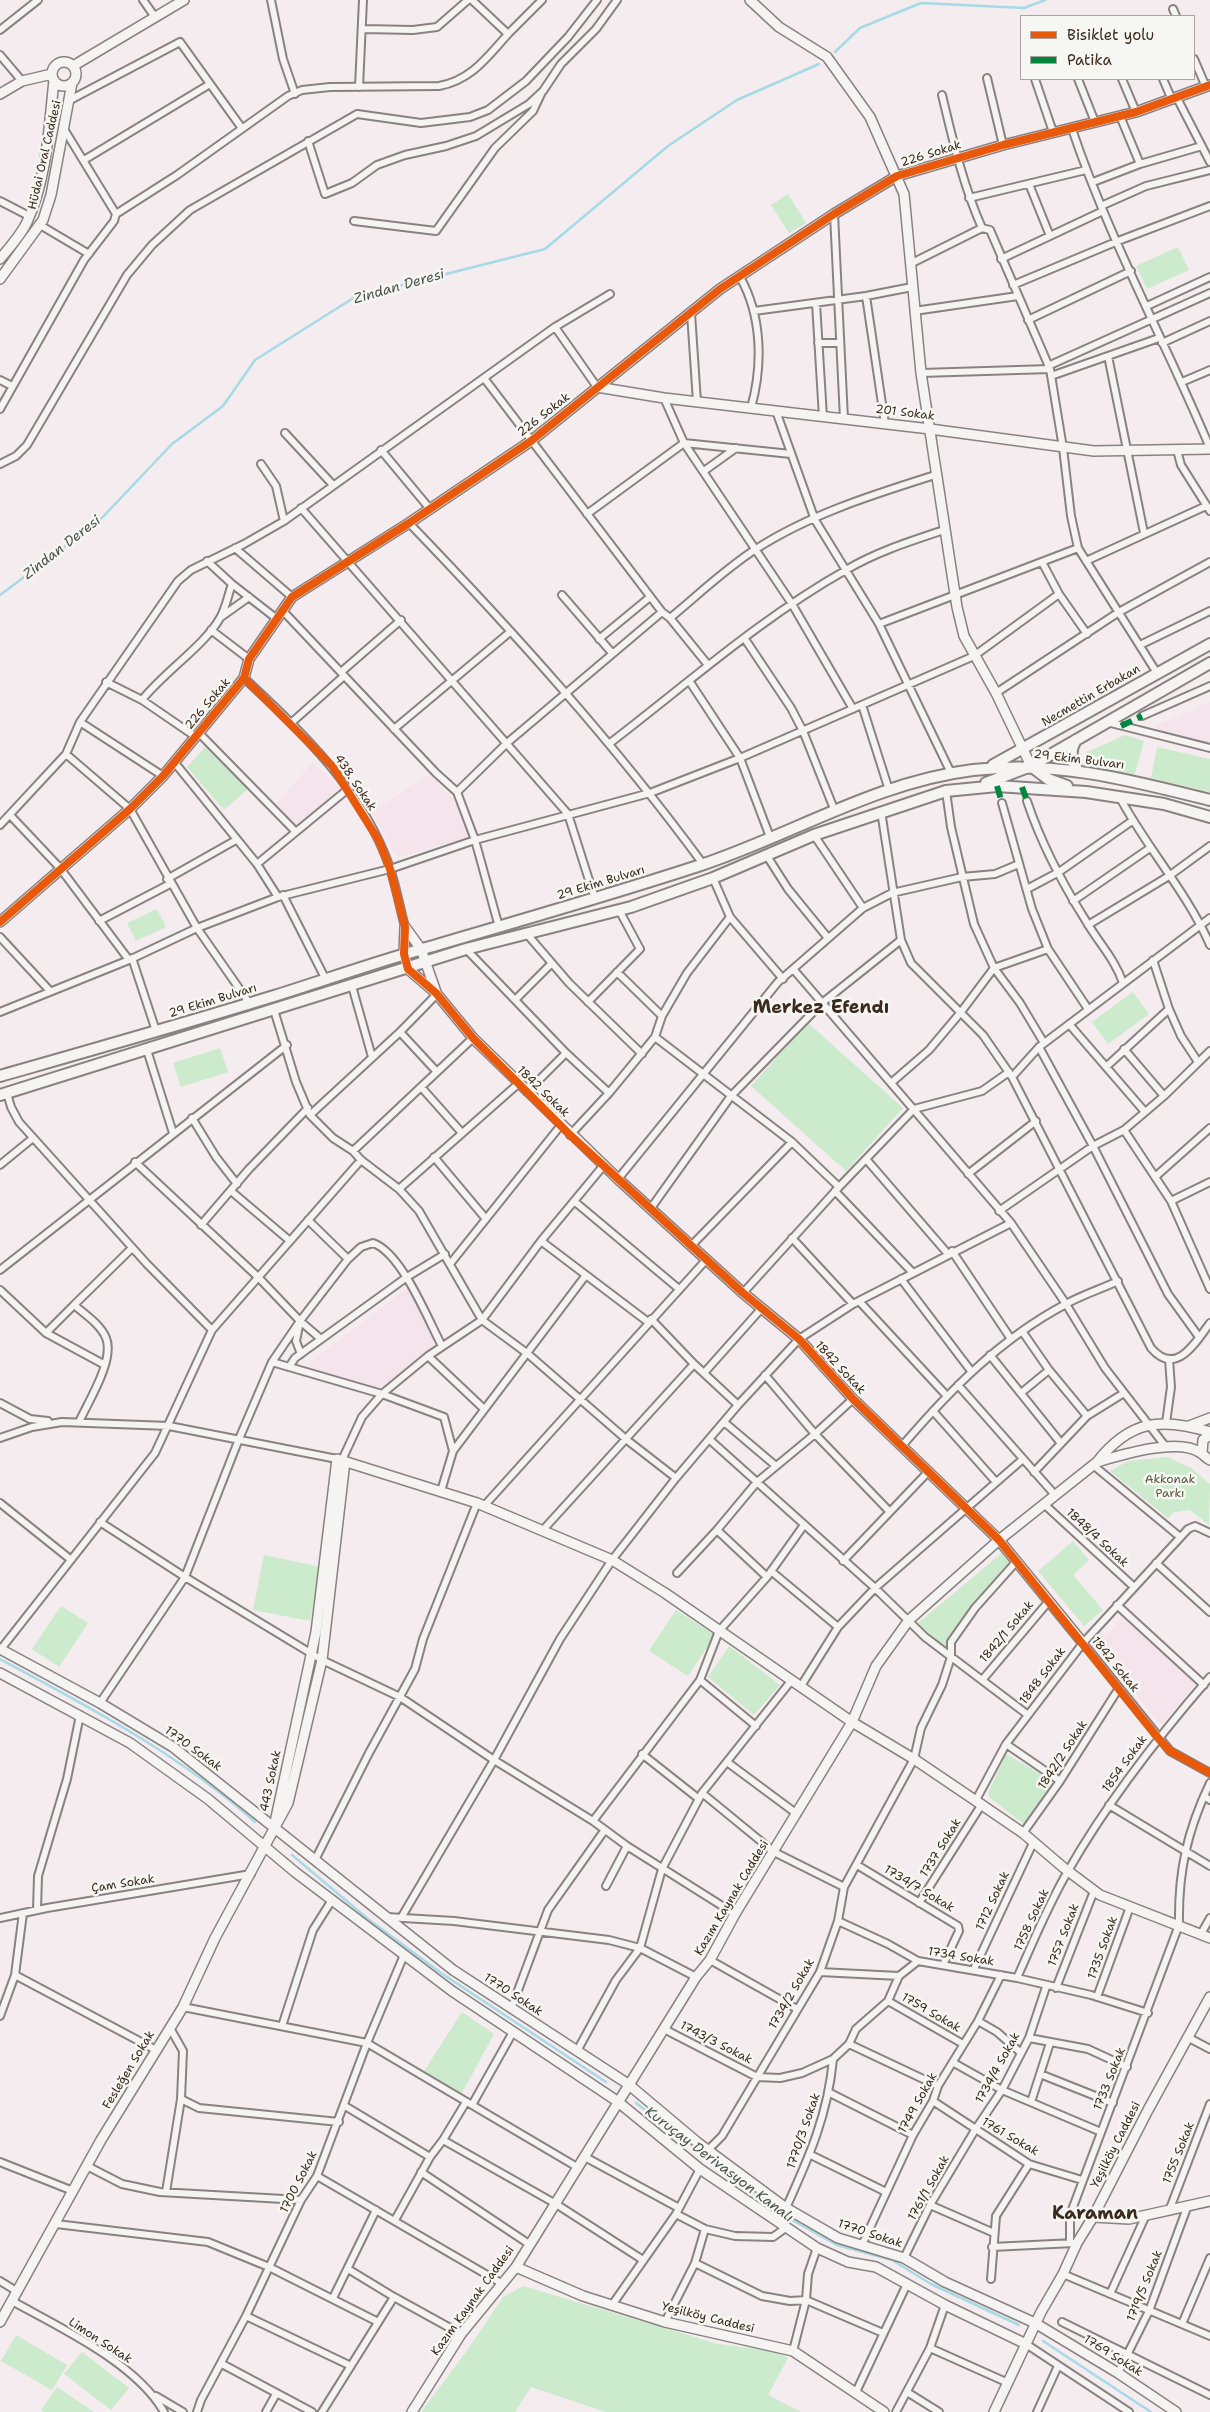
<!DOCTYPE html>
<meta charset="utf-8">
<style>
body{margin:0}
#map{position:relative;width:1210px;height:2412px;overflow:hidden;background:#f4ecef;font-family:"Shantell Sans",sans-serif}
canvas{display:block}
.legend{position:absolute;left:1020px;top:15px;width:175px;height:65px;box-sizing:border-box;background:#f6f6f2;border:1px solid #aba49d;margin:0;padding:6px 9px;list-style:none;font-size:15px;color:#3b2a1e}
.legend li{display:flex;align-items:center;gap:10px;height:25px}
.legend b{width:25px;border:1px solid #aba49d}
</style>
<div id="map">
<canvas width="1210" height="2412"></canvas>
<ul class="legend">
<li><b style="height:6px;background:#e8590c"></b>Bisiklet yolu</li>
<li><b style="height:6px;background:#00873e"></b>Patika</li>
</ul>
</div>
<script>
const ctx = document.querySelector('canvas').getContext('2d');
ctx.lineJoin = 'round';
function fillPath(path, color) { ctx.fillStyle = color; ctx.fill(path, 'evenodd'); }
function strokePath(path, color, width, dash) { ctx.strokeStyle = color; ctx.lineWidth = width; ctx.lineCap = dash ? 'butt' : 'round'; ctx.setLineDash(dash || []); ctx.stroke(path); }
function label(font, color, halo, rows, align = 'center') {
  ctx.font = font + ' "Shantell Sans",sans-serif'; ctx.lineWidth = 5; ctx.setLineDash([]); ctx.textBaseline = 'middle'; ctx.strokeStyle = halo; ctx.fillStyle = color; for (const [text, x, y, turn = 0] of rows) {
    ctx.save(); ctx.translate(x, y); ctx.rotate((+turn || 0) * Math.PI / 180); ctx.textAlign = isNaN(turn) ? turn : align; if (halo) ctx.strokeText(text, 0, 0); ctx.fillText(text, 0, 0); ctx.restore();
  }
}
const built = new Path2D(`
 M1210,702v44l-50,-12 -5,-8z
 M313,762l27,26 -44,38 -21,-21z
 M430,775l28,30 10,33 -70,19 -4,-4 -23,-42z
 M408,1287l3,1 25,55 -57,46 -72,-21 1,-4z
 M1122,1617l75,66 -36,42 -64,-78z`);
const green = new Path2D(`
 M788,194l18,29 -17,10 -18,-28z
 M1178,247l11,23 -42,19 -11,-23z
 M1125,735l19,6 -10,36 -50,-12 3,-13z
 M205,747l43,42 -24,21 -37,-43z
 M1157,747l53,12v33l-59,-14z
 M157,909l9,18 -30,14 -9,-18z
 M1133,992l16,22 -41,30 -16,-22z
 M808,1023l95,85 -57,63 -95,-85z
 M220,1048l8,24 -47,15 -8,-24z
 M1167,1457l24,11 19,16 -1,41 -19,-15 -16,2 -6,6 -58,-47 18,-10z
 M1073,1541l16,19 -16,15 30,35 -19,16 -46,-55z
 M1002,1553l9,11c-25,26 -51,51 -65,85l-28,-26z
 M264,1555l57,12 -11,54 -57,-11z
 M61,1606l27,17 -29,44 -27,-18z
 M676,1610l39,25 -27,41 -39,-25z
 M729,1646l51,39 -26,30 -46,-38z
 M1006,1754l47,27 -28,44 -35,-27 -2,-5z
 M462,2012l32,22 -32,59 -38,-22z
 M523,2286l195,58 55,7 15,7 -20,37 33,17h-195l-75,-25 -16,25h-94l45,-60 37,-55z
 M16,2335l51,30 -15,25 -51,-29z
 M82,2352l47,36 -18,22 -47,-36z
 M57,2387l37,25h-50l-3,-2z`);
const stream = new Path2D(`
 M835,52l25,-24 61,-25 103,5 21,-8
 M0,595l98,-73 74,-78 51,-38 32,-46 100,-63 190,-48 123,-103 69,-46 82,-36
 M0,1659c89,48 179,95 255,163
 M292,1855l76,64 73,54 165,109
 M636,2103l147,112 54,30 55,15 39,24 88,41
 M1043,2341l108,71`);
const street = new Path2D(`
 M143,0l12,17
 M271,0l12,59 12,35
 M472,0l36,34
 M1173,9l3,7
 M363,29l50,1 24,-3 31,-27
 M0,30l38,-30
 M0,55l22,26
 M1194,59l12,28
 M987,78l16,67
 M1035,79l18,53
 M1078,79l17,43
 M1122,79l14,33
 M1163,79l9,21
 M359,87l4,-87
 M942,95c11,46 21,90 40,133
 M1177,98l33,64
 M70,100l110,-58 61,85
 M1120,116l20,48
 M64,129l52,85
 M1072,129c37,110 93,212 138,319
 M308,141l17,53 27,-11 25,-18 28,-10 41,-9 30,-10 53,-32 14,-13 18,-27 35,-35 21,-29
 M84,160l126,-76
 M1093,182l47,-18 62,-18
 M1029,184l21,52
 M969,198l117,-28
 M0,201l29,15
 M1101,206l45,-20 64,-16
 M834,214l10,205
 M354,221l82,10 59,-83 38,-37 8,-17
 M40,225l49,29
 M1001,259l102,-48
 M910,264l72,-36 8,2 60,139 13,79 8,68 7,32 79,125
 M740,277c22,39 23,88 11,131
 M1013,285l105,-44 92,-35
 M866,296l19,128
 M816,303l7,114
 M1147,306l63,-29
 M754,311l112,-15 46,-9
 M914,311l104,-15
 M691,313l6,89
 M1028,320l103,-49
 M555,327l55,-33
 M818,343h21
 M1162,343l48,-22
 M1108,356l36,177
 M1048,366l162,-73
 M921,373l129,-4
 M1051,376l108,-38
 M484,378l178,234 8,6 38,47
 M0,380l12,6
 M1182,382l28,-12
 M664,398l20,45 108,161 61,105
 M0,409l84,-149 30,-39 2,-7 61,-39 111,-79 14,-6 28,-3 109,-1c33,-6 49,-30 70,-53 11,-11 22,-22 33,-33
 M776,411l39,109 64,104 72,149
 M285,433l48,52
 M381,450l49,59
 M1177,450l4,15 29,46
 M0,464l16,-8 11,-11 100,-170 25,-30 38,-35 167,-96 64,9 49,-6 18,-7 38,-29 42,-44 29,-37
 M261,464l15,22 8,35
 M704,471l32,-23
 M301,508l267,306 27,85
 M587,514l97,-71 107,11
 M409,523c105,109 205,220 294,341
 M235,548l57,49
 M207,561l25,23 45,35
 M1086,561l120,-55
 M1042,562l17,32 28,40
 M562,595l50,58
 M283,611l153,162 21,19 18,48 24,87
 M221,617l28,-20
 M670,618c28,-23 56,-50 86,-69 54,-35 119,-55 179,-74
 M879,624l199,-76
 M211,630l38,29
 M599,639l51,-42
 M745,639l46,69 12,23 31,78
 M1140,645l70,-34
 M341,672l60,-52
 M244,678c59,55 119,112 146,190 6,19 10,40 15,59
 M106,682l36,18 54,37
 M690,682l50,76 30,79
 M996,693l123,-81 91,-50
 M142,700c21,-27 63,-55 78,-82 6,-10 8,-23 12,-34
 M862,705l27,85
 M1142,716l68,-30
 M80,722l83,54
 M1107,722l103,26
 M291,723l53,-47
 M394,729l116,-97
 M199,733l96,98
 M610,743c77,-59 151,-125 236,-173 30,-18 65,-29 98,-40
 M66,754l64,55 67,119 53,76
 M175,763l82,101 21,33
 M946,791l5,36 23,97 20,44 26,35 24,40
 M457,792l50,-49 155,-131
 M1119,796c27,51 68,96 91,149
 M1027,801c14,42 35,82 59,120 12,21 29,38 37,62
 M1002,803l30,106 16,40 40,60
 M881,811l20,129 10,23 72,72 29,42 139,271c25,29 44,-5 59,-25
 M10,815l50,53 69,92
 M0,825l66,-71 14,-32 98,-141 13,-11 53,-26 40,-23 271,-194 42,60
 M814,835l49,73
 M767,856l21,33 40,49
 M257,864l91,-75
 M167,879l69,-39
 M1027,889l32,-17 73,-51
 M283,895l43,85
 M1073,901l77,-53
 M730,917l53,62
 M99,921l71,-37
 M1088,925l81,-49 41,-30
 M526,933l43,50 73,71
 M0,937l50,54
 M466,949l100,104 43,40
 M132,958l24,73
 M794,970l217,253 55,81 39,64 61,79
 M617,972l45,44
 M352,986l20,71
 M515,1000l37,-37
 M588,1002l52,-53 -21,-39
 M1169,1009l12,27 17,26
 M274,1010l22,72 14,33 23,23 20,13 8,9 38,29 20,22 63,109 46,34 99,86 49,38
 M0,1012l129,-52 68,-32 81,-31 112,-28 85,-29 175,-47 90,-35 234,-102 85,-62
 M1069,1024l76,88
 M400,1032l37,40
 M655,1037l137,105 47,45
 M1039,1047l54,99 75,148 31,43
 M1124,1049l40,47
 M147,1050l26,83
 M1106,1067l63,-58 -16,-49
 M1012,1077l27,-30 171,-129
 M891,1083l38,-33 32,-38 33,-44 54,-19
 M421,1087l41,46
 M527,1092l39,-39
 M7,1093l4,14 8,15 128,142 65,66
 M310,1115l90,-83 37,-38
 M192,1118l24,39 21,27
 M1124,1130l47,71 39,88
 M570,1135l39,-42 46,-56 7,-21 25,-43 43,-56 -17,-39
 M353,1151l120,-113
 M434,1157l52,62
 M866,1159l82,95
 M0,1165l33,-27
 M968,1174l68,-53
 M1155,1177l55,-49
 M618,1179l160,-197 85,-74 29,-15 70,-16 33,-3 24,-10
 M399,1189l119,-105
 M231,1191l59,50
 M835,1191l78,82
 M574,1201l105,88
 M1171,1201l39,-19
 M651,1208l80,-112 91,-93 79,-63
 M999,1211l94,-65 31,-16 40,-34 46,-45
 M308,1220l40,39
 M201,1225l48,-56 59,-61
 M792,1238l61,66
 M541,1241l107,81
 M691,1246l101,-104
 M952,1251l59,88
 M450,1264l111,-139
 M0,1270l287,-225
 M901,1279l70,92
 M0,1290l46,43 59,32
 M743,1293l96,-106 75,-78 68,-18 27,-19
 M859,1301l87,94
 M74,1305l58,-57
 M651,1319l43,45 44,41
 M300,1321l21,18
 M1022,1331l27,39 38,46
 M46,1333l28,-28c11,9 27,20 32,33 9,22 -18,64 -27,84
 M301,1354l-5,-13 4,-20 48,-62 13,-12 12,-4c29,10 55,77 69,103
 M990,1355l70,87
 M428,1356l55,52
 M272,1362l110,32 62,23 9,34
 M289,1367l6,-9 112,-81 38,-23
 M704,1373l57,-64
 M765,1375l50,59 74,77
 M958,1385l97,110
 M1021,1393l28,-23
 M0,1403l30,16 18,2
 M933,1411l63,71
 M724,1422l52,44
 M1166,1423l5,-36 -2,-28
 M0,1438l32,-11 30,-5 107,4 168,33
 M710,1440l165,148 50,49 103,78
 M902,1446c48,-56 98,-107 164,-142 16,-9 35,-15 52,-23
 M342,1460l20,-43 20,-23 46,-38 54,-36 59,-79 63,-76
 M1093,1465l87,72
 M1034,1472l53,-56 37,-23
 M441,1491l12,-40 133,-176
 M0,1503l70,56
 M1045,1505l89,82
 M484,1506l222,-246
 M100,1522l85,55 137,83 78,37 94,63 99,61 34,25 108,68
 M717,1530l50,47
 M542,1531l152,-167
 M843,1561l85,-89
 M1156,1563l54,49
 M771,1571l67,56
 M677,1573l40,-43 40,-48 58,-48 38,-35
 M1117,1605l87,80
 M1083,1643l87,108 40,22
 M1,1649l154,-196 57,-123 149,-170
 M983,1679l66,-78
 M700,1680l56,46
 M801,1686l37,-59 37,-39 148,-129
 M100,1703l85,-126 54,-138 33,-77 28,-41 -42,-44 -123,-115
 M1006,1744l54,37
 M642,1754l57,45
 M727,1762l70,52
 M702,1793l72,59 70,35
 M1204,1796l6,4
 M976,1800l30,-56 77,-101 105,-114 7,-3 15,7
 M1109,1805l101,61
 M593,1821l107,-141 19,-49 48,-54 37,-52
 M1023,1833l37,-52 59,-93
 M315,1860l54,-107 46,-84 8,-30 54,-136
 M857,1865l101,61 1,5 -16,34
 M606,1886l21,-40
 M919,1903l63,-99
 M37,1910l1,-34 29,-97 13,-64
 M387,1917l67,4 155,19 31,8 56,29
 M0,1918l47,-10 204,-34
 M401,1918l93,-158 66,-121 52,-79 64,-82 62,-73 61,-66 54,-35 158,-81
 M838,1921l50,23 30,17 99,17 74,17 57,18
 M1201,1934l9,-16
 M710,1960l87,49
 M974,1969l59,-126
 M820,1972l79,4
 M15,1975l141,75
 M1017,1978c16,-36 31,-73 51,-107 40,-70 89,-133 142,-194
 M1056,1988l38,-97
 M1097,1997l33,-90
 M888,2001l75,43
 M183,2007l184,36 210,124
 M511,2009l37,-99 56,-79
 M0,2016l15,-41 8,-62
 M978,2021l19,11 23,20
 M282,2026l31,-96 19,-30
 M170,2028l13,23 -2,48 18,9 140,14
 M664,2029l93,48 23,1 22,-5 31,-14 16,-15 7,-15 32,-28 11,-25 19,-15
 M1029,2038l59,11 39,18
 M1189,2038l21,11
 M849,2044l89,42
 M577,2051l39,-71 24,-32 22,-79 40,-76 89,-112
 M954,2063l48,27 99,42
 M1040,2074l73,29
 M830,2093l83,42
 M933,2101l96,63 53,16
 M1031,2102l19,-59
 M472,2105l41,-73
 M345,2106l85,51
 M443,2140l113,64 87,56
 M708,2150l14,-14 98,-164 18,-51 6,-34 70,-128 7,-31 21,-43 9,-28v-15l24,-34 41,-46
 M811,2155l75,37
 M585,2157l94,51
 M0,2162l73,29
 M87,2166l35,18 38,8 141,8
 M421,2172l108,72
 M317,2176l184,107
 M166,2192l15,-93
 M930,2205l64,28
 M786,2208c23,-51 42,-93 47,-149
 M1169,2211l41,-107
 M676,2214l29,15 30,7 38,1 14,-10
 M395,2220l35,-63 13,-17 23,-38
 M56,2224l152,18 61,25 109,55
 M1070,2243v-28l109,-290c-1,-53 8,-94 31,-142
 M862,2245l51,-110 20,-34 5,-15 40,-65 23,-46
 M992,2247l82,-4
 M904,2258l26,-53 45,-75 27,-40 27,-52 17,-51
 M695,2263l67,33 28,5 16,-1 77,33
 M348,2269l46,28
 M1063,2274l147,62
 M991,2279l5,-63 33,-52
 M0,2281l18,11
 M1110,2294l36,-79
 M333,2298l43,-88
 M12,2301c49,27 124,62 152,111
 M612,2305l64,-91 24,-45
 M246,2316l105,50
 M665,2322l30,-59 10,-34
 M1062,2322l148,73
 M1182,2324l28,-66
 M1026,2344l103,68
 M930,2348l76,34
 M793,2351l13,-51 2,-26 9,-26
 M222,2364l90,48
 M1118,2373l31,-62 39,-106
 M856,2392l51,-108
 M907,2392l32,20
 M156,2396l27,16
 M197,2412l4,-12 45,-84 55,-116 16,-24 50,-133 37,-88
 M266,2412l10,-18
 M322,2412l72,-115 67,37
 M896,2412l34,-64 15,-43
 M1037,2412l21,-46`);
const secondary = new Path2D(`
 M750,0l29,27 48,30 43,60 34,77 17,179 36,234 7,29 32,57 35,73
 M52 74a12 12 0 1 1 24 0a12 12 0 1 1-24 0Z
 M73,66l111,-66
 M0,94l22,-13 30,-7
 M0,259c9,-11 21,-24 27,-37 20,-43 22,-96 27,-142
 M0,279l43,-59 8,-25 21,-112
 M597,387l67,11 266,31 164,22 116,-2
 M0,922l130,-113 33,-33 81,-98 5,-19 43,-62 117,-74 122,-82 189,-152 114,-75 63,-38 106,-31 133,-33 74,-27
 M405,927l-1,27 4,15 28,24 37,45 145,141 125,114 56,46 54,60 146,141 84,103
 M405,927l16,22 15,43
 M1189,1426l21,-8
 M1202,1453l1,-13 7,-5
 M1097,1462c24,-7 81,-25 104,-9 3,2 5,5 9,7
 M0,1649l100,54 73,44 280,223 175,114 69,58 89,66 52,30 66,20 41,24 90,41 83,50 58,39
 M0,1673l130,70 78,56 87,73 157,119 165,110 83,68 117,79 31,14 28,5 69,38 81,39
 M274,1827l42,-195 21,-173 140,44 135,57 53,33 187,129 62,37 68,46 41,28 41,35 36,27 110,43
 M1093,2217l36,2 81,-18
 M516,2267l67,29 82,26 128,29 91,61
 M0,2322l101,-182 82,-133 32,-69 73,-135 34,-143 23,-199
 M412,2412l49,-78 55,-67 180,-290 14,-17 25,-46 117,-192 24,-56 33,-46 90,-80 98,-78c33,-42 64,-45 113,-30
 M994,2412l47,-100 22,-38 14,-31 16,-26 55,-107 62,-113`);
const primary = new Path2D(`
 M1076,740c-7,11 -5,20 2,31
 M993,765l217,-121
 M1031,766l17,13 19,7
 M986,783l45,-17 179,-103
 M0,1076c91,-26 183,-52 274,-80 48,-15 96,-32 145,-46 93,-27 187,-54 279,-84 92,-30 177,-84 275,-96 83,-10 157,10 237,30
 M0,1095l466,-146 165,-42 82,-29 101,-43 132,-44 51,-5 89,6 78,12 46,13`);
const quiet = new Path2D(`
 M1121,726l21,-10
 M997,786l5,17
 M1022,787l5,14`);
const cycleway = new Path2D(`
 M244,678l88,88 47,75 11,28 15,58 -1,27 4,15 28,24 37,45 97,97 173,158 56,46 54,60 146,141 159,198 12,13 40,22
 M0,922l130,-113 33,-33 81,-98 5,-19 43,-62 117,-74 122,-82 189,-152 114,-75 63,-38 106,-31 133,-33 74,-27`);
const streetNames = [
 ["226 Sokak",931,154,-17],
 ["Hüdai Oral Caddesi",45,155,-77],
 ["201 Sokak",905,413,7],
 ["226 Sokak",544,415,-38],
 ["Necmettin Erbakan",1091,696,-30],
 ["226 Sokak",208,704,-50],
 ["29 Ekim Bulvarı",1079,760,7],
 ["438. Sokak",355,783,56],
 ["29 Ekim Bulvarı",601,883,-17],
 ["29 Ekim Bulvarı",213,1001,-17],
 ["1842 Sokak",543,1092,44],
 ["1842 Sokak",840,1368,47],
 ["1848/4 Sokak",1097,1538,43],
 ["1842/1 Sokak",1007,1632,-50],
 ["1842 Sokak",1115,1665,51],
 ["1848 Sokak",1043,1676,-53],
 ["1770 Sokak",193,1749,36],
 ["1842/2 Sokak",1063,1755,-57],
 ["1854 Sokak",1125,1764,-54],
 ["443 Sokak",271,1781,-78],
 ["1737 Sokak",941,1848,-58],
 ["Çam Sokak",123,1884,-9],
 ["1734/7 Sokak",919,1889,31],
 ["Kazım Kaynak Caddesi",732,1898,-59],
 ["1712 Sokak",993,1901,-65],
 ["1758 Sokak",1032,1920,-65],
 ["1757 Sokak",1064,1935,-69],
 ["1735 Sokak",1103,1948,-70],
 ["1734 Sokak",961,1957,9],
 ["1734/2 Sokak",792,1994,-60],
 ["1770 Sokak",513,1995,33],
 ["1759 Sokak",931,2013,30],
 ["1743/3 Sokak",716,2043,27],
 ["1734/4 Sokak",998,2068,-61],
 ["Fesleğen Sokak",129,2070,-59],
 ["1733 Sokak",1110,2079,-68],
 ["1749 Sokak",918,2103,-61],
 ["1770/3 Sokak",804,2131,-71],
 ["1761 Sokak",1010,2137,30],
 ["Yeşilköy Caddesi",1116,2145,-63],
 ["1755 Sokak",1179,2153,-68],
 ["1700 Sokak",299,2182,-63],
 ["1761/1 Sokak",929,2188,-61],
 ["1770 Sokak",870,2234,18],
 ["1719/5 Sokak",1145,2286,-68],
 ["Kazım Kaynak Caddesi",473,2301,-54],
 ["Yeşilköy Caddesi",708,2318,14],
 ["Limon Sokak",100,2341,33],
 ["1769 Sokak",1113,2356,32]
];
const parkNames = [
 ["Akkonak",1170,1480],
 ["Parkı",1170,1494]
];
const waterNames = [
 ["Zindan Deresi",399,287,-16],
 ["Zindan Deresi",62,548,-38],
 ["Kuruçay Derivasyon Kanalı",719,2165,37]
];
const districtNames = [
 ["Merkez Efendı",821,1008],
 ["Karaman",1095,2214]
];
fillPath(built, '#f6e4ed');
fillPath(green, '#cceacc');
strokePath(stream, '#a6dae5', 2.5);
strokePath(street, '#898281', 10);
strokePath(secondary, '#898281', 12);
strokePath(primary, '#898281', 14);
strokePath(street, '#f5f4f2', 6);
strokePath(secondary, '#f5f4f2', 9);
strokePath(primary, '#f5f4f2', 10);
strokePath(quiet, '#00873e', 6, [12, 6]);
strokePath(cycleway, '#e8590c', 8);
label('12px', '#3b2a1e', '#f6f6f2', streetNames);
label('12px', '#575a42', '#f6f6f2', parkNames);
label('italic 14px', '#4d544f', '#f6f6f2', waterNames);
label('bold 18px', '#3b2a1e', '#f6f6f2', districtNames);
</script>
